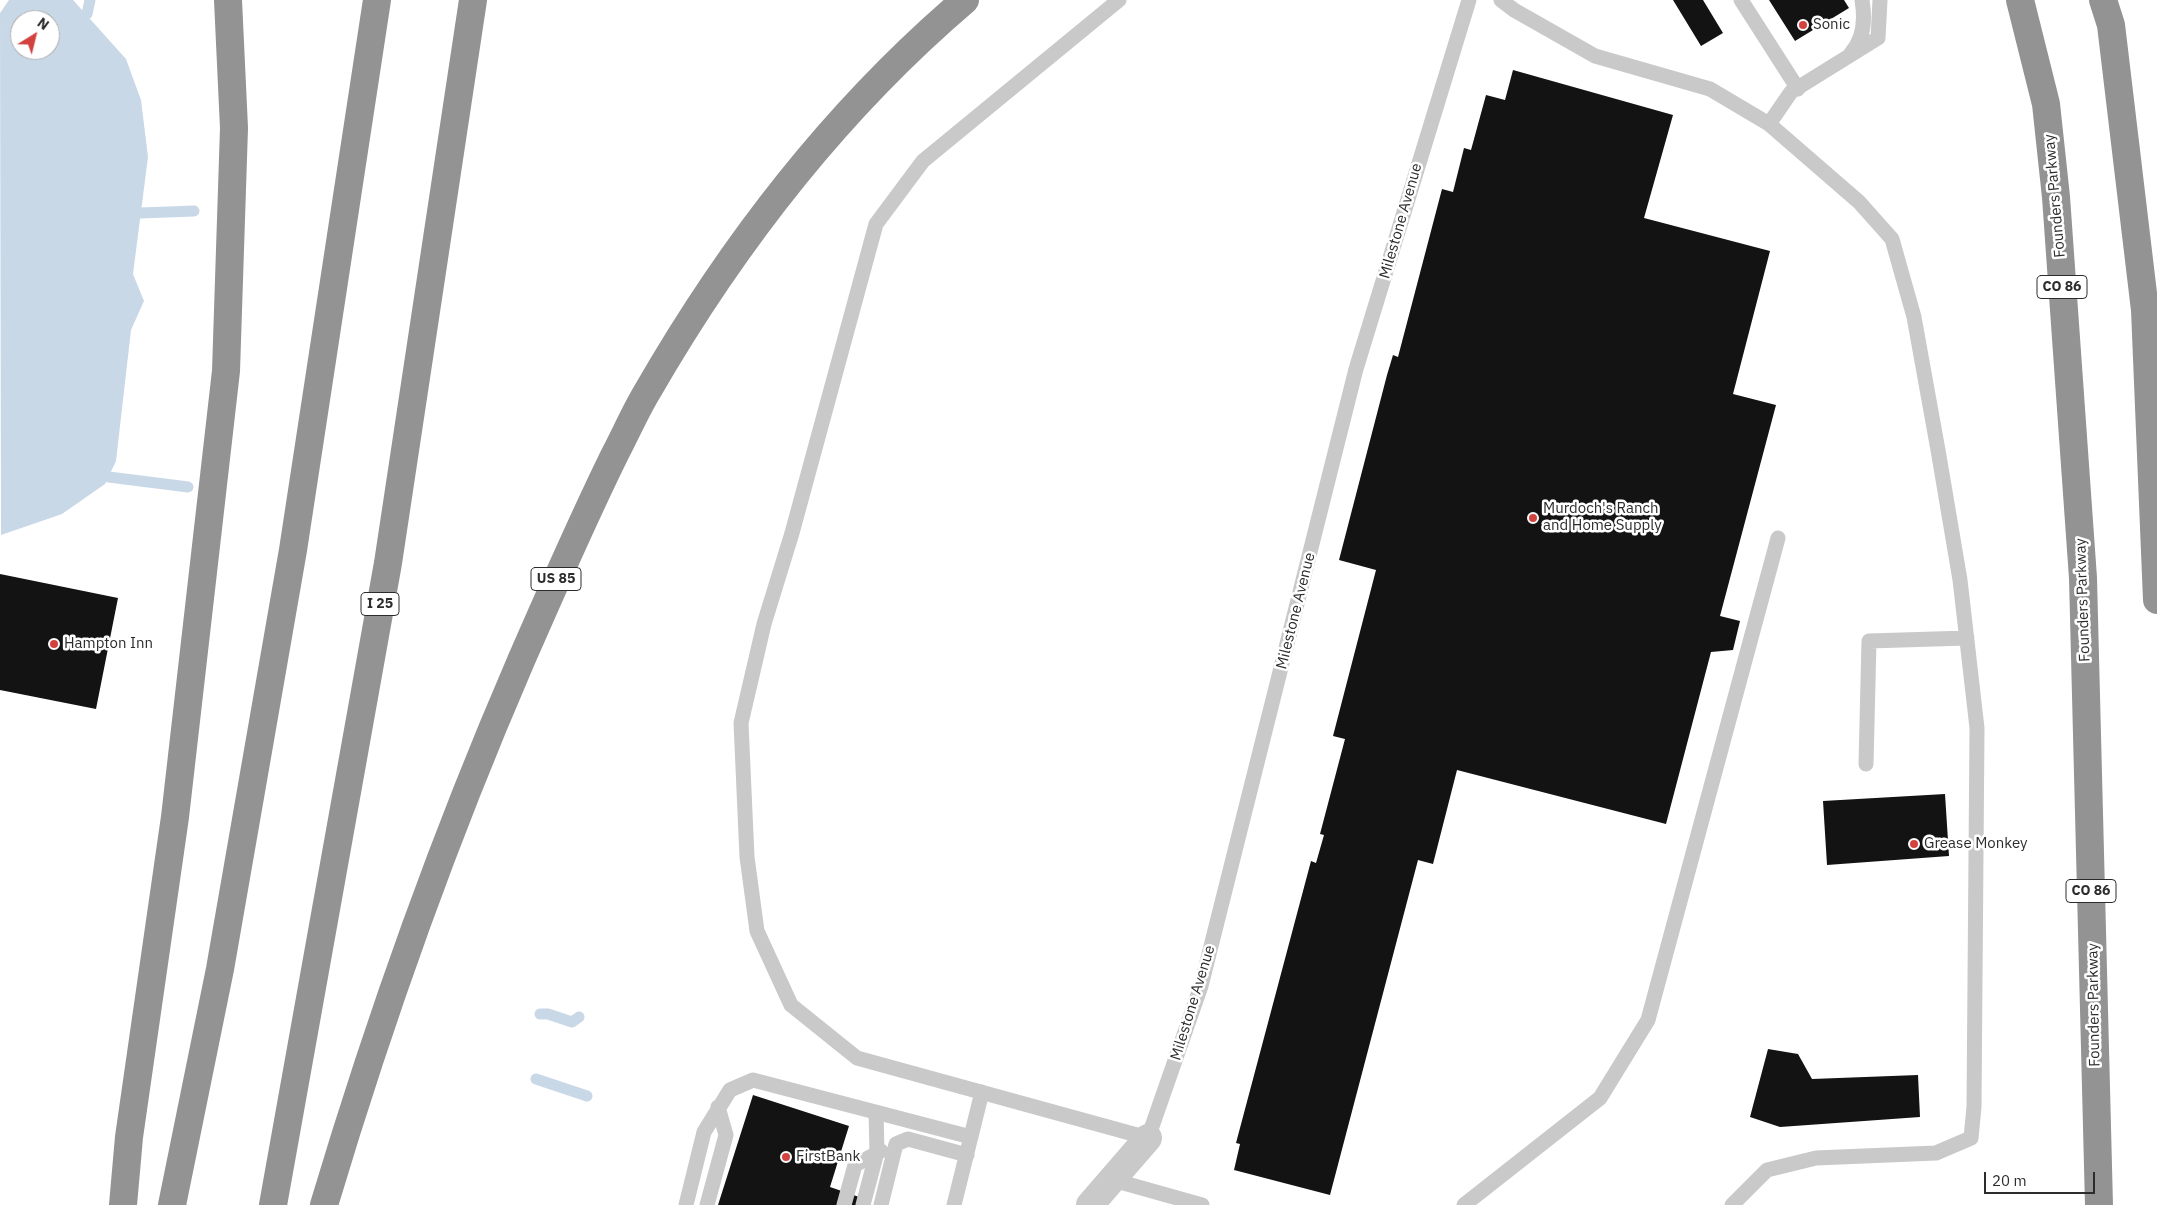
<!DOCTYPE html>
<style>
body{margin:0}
#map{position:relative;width:2157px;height:1205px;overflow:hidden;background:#fff;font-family:"IBM Plex Sans",sans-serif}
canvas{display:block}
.north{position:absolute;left:10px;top:10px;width:50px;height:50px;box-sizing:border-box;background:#fff;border:1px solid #ababab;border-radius:50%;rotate:36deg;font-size:14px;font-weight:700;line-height:20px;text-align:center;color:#2c2c2c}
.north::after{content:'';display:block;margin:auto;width:18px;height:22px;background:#d2423f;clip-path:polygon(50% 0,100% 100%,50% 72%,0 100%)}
.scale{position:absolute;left:1984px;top:1172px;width:111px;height:22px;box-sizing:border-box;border:2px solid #2c2c2c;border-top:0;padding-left:6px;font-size:15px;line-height:18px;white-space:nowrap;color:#2c2c2c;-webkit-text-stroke:4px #fff;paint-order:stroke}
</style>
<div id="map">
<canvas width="2157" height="1205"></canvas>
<div class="north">N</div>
<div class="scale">20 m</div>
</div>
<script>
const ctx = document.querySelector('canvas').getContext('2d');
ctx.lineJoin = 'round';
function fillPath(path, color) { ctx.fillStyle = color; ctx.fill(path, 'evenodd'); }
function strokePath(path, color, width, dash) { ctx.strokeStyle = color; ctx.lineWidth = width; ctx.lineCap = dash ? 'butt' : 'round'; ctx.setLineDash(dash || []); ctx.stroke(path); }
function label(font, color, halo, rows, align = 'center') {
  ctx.font = font + ' "IBM Plex Sans",sans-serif'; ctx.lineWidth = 5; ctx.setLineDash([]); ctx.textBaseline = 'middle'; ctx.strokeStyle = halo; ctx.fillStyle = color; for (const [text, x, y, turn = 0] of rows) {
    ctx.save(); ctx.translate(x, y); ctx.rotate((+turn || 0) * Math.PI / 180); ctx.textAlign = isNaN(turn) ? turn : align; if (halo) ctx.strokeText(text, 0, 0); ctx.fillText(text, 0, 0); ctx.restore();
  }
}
const water = new Path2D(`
 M9,0h64l53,59 15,41 7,57 -15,117 11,27 -13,29 -15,131 -11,23 -43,30 -61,21 -1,-522zM20,20h30v30h-30z`);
const stream = new Path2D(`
 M87,14l3,-14
 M141,213l53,-2
 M93,475l95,12
 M540,1014h8l24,8 7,-5
 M536,1079l51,17`);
const building = new Path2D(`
 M1673,0h30l20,33 -22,13z
 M1769,0h75l5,8 -54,33z
 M1513,70l160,45 -29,103 126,33 -37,143 43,11 -56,211 20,5 -7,29 -22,2 -45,172 -209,-54 -24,94 -15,-4 -88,335 -96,-25 6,-26 -4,-1 75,-282 5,2 8,-28 -4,-1 25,-95 -12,-3 43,-166 -37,-10 48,-185 6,-20 5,2 44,-168 11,3 11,-44 7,2 15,-55 19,5z
 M0,574l118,24 -22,111 -96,-19z
 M1945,794l4,62 -122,9 -4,-64z
 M1768,1049l30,5 14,25 106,-4 2,42 -140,10 -30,-10z
 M753,1095l96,31 -19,61 35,12 -2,6h-145z`);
const lane = new Path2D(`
 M1119,0l-196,161 -47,63 -84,309 -28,91 -23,99 6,134 10,74 34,74 66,53 291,80 53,-152 155,-617 113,-369
 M1501,0l13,10 81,46 115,33 59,35 90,78 33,37 22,78 24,133 22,130 17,148 -3,379 -3,31 -35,15 -120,5 -49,12 -35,35
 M1741,0l57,89
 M1851,53c13,-14 14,-35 11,-53
 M1769,124l22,-32 87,-54 2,-38
 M1866,764l3,-123 98,-3
 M1113,1180l89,25
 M686,1205l18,-73 26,-42 23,-10 218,57
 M707,1205l19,-70 -8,-28
 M844,1205l11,-40 26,-14
 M863,1205l14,-53 -1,-40
 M881,1205l15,-61 12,-5 59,16
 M954,1205l28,-113
 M1464,1205l136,-107 48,-78 130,-482`);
const street = new Path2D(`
 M1090,1205l58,-67`);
const highway = new Path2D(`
 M2020,0l26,104 10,93 27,381 16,627
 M2103,0l8,25 34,285 12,290
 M123,1205l6,-68 46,-320 51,-446 8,-243 -6,-128
 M172,1205l48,-236 73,-419 84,-550
 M273,1205l115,-642 85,-563
 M324,1205c55,-184 120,-366 196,-542 31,-71 61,-140 95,-209 11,-21 20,-42 32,-62 84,-146 189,-282 318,-392`);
const markers = [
 [1803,25,5,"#d2423f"],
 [1533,518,5,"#d2423f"],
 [54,644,5,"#d2423f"],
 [1914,844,5,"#d2423f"],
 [786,1157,5,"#d2423f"]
];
const shields = [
 [2062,287,50],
 [556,579,50],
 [380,604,38],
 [2091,891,50]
];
const shieldNames = [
 ["CO 86",2062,287],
 ["US 85",556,579],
 ["I 25",380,604],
 ["CO 86",2091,891]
];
const poiNames = [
 ["Sonic",1813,25],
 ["Murdoch's Ranch",1543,509],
 ["and Home Supply",1543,526],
 ["Hampton Inn",64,644],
 ["Grease Monkey",1924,844],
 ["FirstBank",796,1157]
];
const streetNames = [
 ["Founders Parkway",2055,196,-95],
 ["Milestone Avenue",1401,221,-74],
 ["Founders Parkway",2083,600,-92],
 ["Milestone Avenue",1296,611,-76],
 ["Milestone Avenue",1193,1003,-73],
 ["Founders Parkway",2094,1005,-91]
];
fillPath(water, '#c9d8e7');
strokePath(stream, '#c9d8e7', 11);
fillPath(building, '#131313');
strokePath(lane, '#c9c9c9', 15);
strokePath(street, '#c9c9c9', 28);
strokePath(highway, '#939393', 28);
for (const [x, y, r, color] of markers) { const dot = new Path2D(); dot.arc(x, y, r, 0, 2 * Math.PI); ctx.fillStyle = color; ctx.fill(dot); strokePath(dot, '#fff', 2); }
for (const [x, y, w] of shields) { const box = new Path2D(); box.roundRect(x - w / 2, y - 11.5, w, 23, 4); ctx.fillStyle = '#fff'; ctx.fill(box); strokePath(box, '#2c2c2c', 1); }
label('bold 14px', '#2c2c2c', null, shieldNames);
label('15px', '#2c2c2c', '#fff', poiNames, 'left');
label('15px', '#2c2c2c', '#fff', streetNames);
</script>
